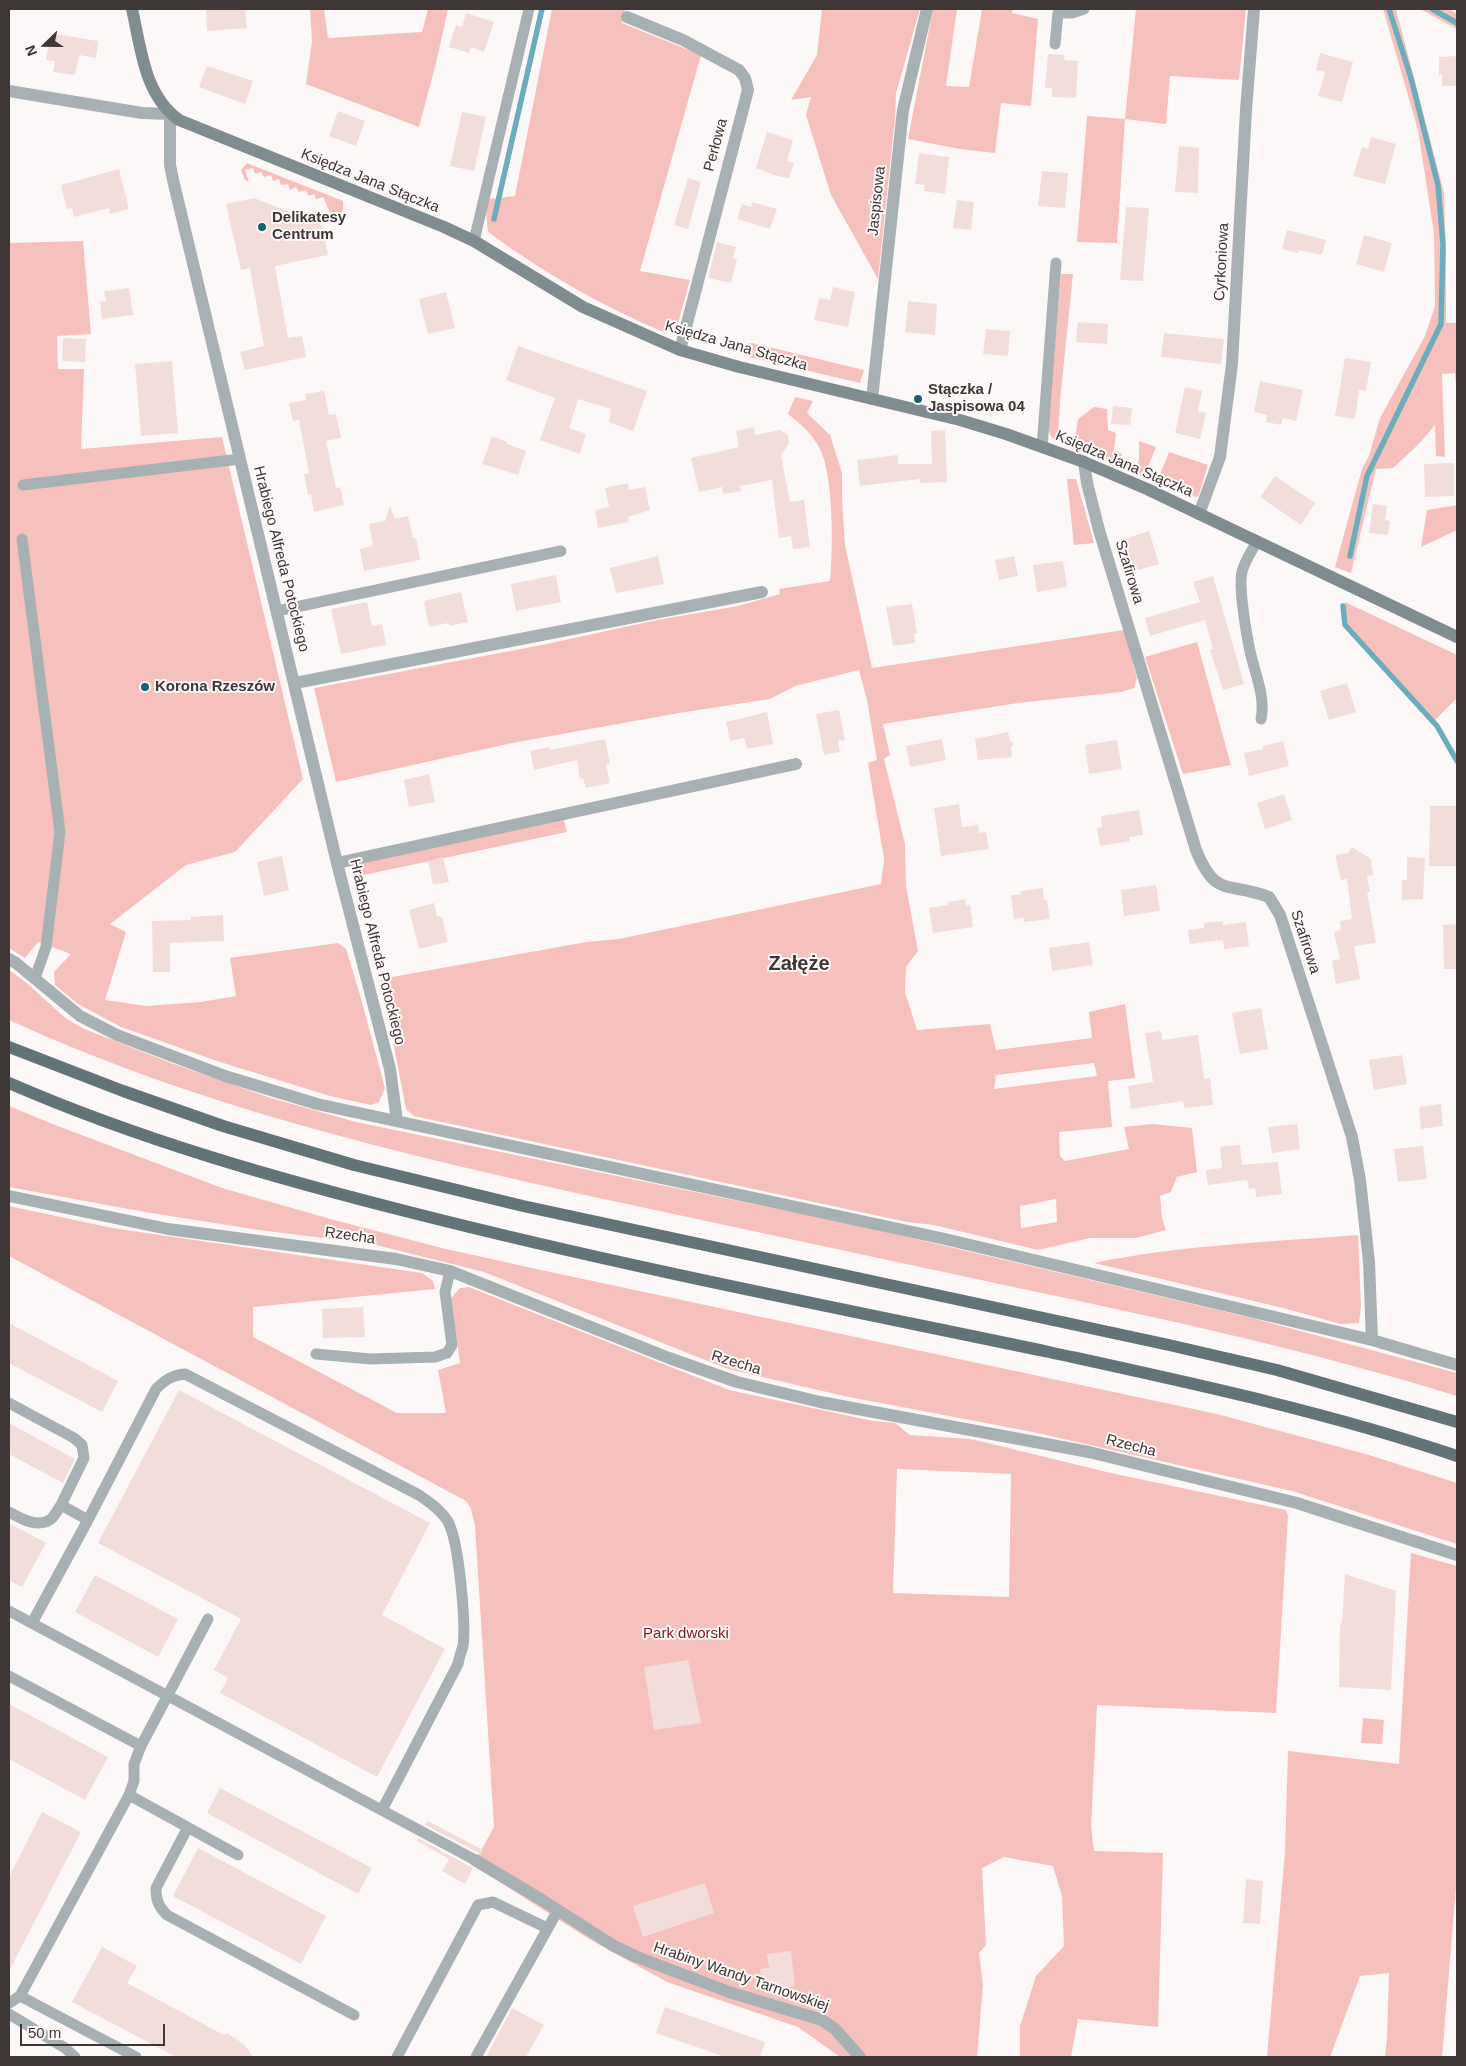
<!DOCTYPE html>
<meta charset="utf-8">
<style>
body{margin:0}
#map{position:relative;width:1466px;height:2066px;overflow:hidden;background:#fdf8f8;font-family:Helvetica,sans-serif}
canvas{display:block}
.frame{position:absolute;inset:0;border:10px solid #3f3636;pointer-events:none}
.north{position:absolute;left:20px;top:20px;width:50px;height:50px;-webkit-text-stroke:4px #fdf8f8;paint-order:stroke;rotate:248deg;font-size:14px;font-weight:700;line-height:20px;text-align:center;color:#3f3636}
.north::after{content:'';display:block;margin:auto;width:18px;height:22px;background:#3f3636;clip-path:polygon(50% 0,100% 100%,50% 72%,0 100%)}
.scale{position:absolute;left:20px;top:2024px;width:145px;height:22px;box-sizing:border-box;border:2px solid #3f3636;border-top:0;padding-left:6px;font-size:15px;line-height:18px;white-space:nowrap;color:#3f3636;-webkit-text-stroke:4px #fdf8f8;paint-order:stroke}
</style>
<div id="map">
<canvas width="1466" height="2066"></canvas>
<div class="frame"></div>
<div class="north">N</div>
<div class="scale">50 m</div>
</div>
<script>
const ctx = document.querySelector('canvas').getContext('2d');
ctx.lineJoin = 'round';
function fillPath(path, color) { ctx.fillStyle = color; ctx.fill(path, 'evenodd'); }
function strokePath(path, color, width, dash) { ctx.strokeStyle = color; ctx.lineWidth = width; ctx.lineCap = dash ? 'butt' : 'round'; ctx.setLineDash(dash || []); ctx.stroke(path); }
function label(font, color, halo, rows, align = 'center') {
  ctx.font = font + ' Helvetica,sans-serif'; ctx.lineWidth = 4; ctx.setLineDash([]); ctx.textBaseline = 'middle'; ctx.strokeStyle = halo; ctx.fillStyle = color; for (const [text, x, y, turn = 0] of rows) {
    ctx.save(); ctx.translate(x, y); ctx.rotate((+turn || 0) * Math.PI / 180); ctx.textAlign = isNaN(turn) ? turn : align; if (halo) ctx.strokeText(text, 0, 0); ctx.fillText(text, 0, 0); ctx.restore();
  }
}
const green = new Path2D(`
 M310,9h14l4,29 94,-6 6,-23h20l-12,54 -17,64 -113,-43 6,-43z
 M552,9h73l-3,14 79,32 -61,216 50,9 -13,47 -10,-2 -3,7c-61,-25 -123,-61 -176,-100l-2,-21 3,-12 26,-3z
 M822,9h98l-24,84 -1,26 -17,160 -47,-84 -25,-80 5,-18 -20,3 26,-45z
 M933,9h24l-11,77 23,1 13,-78h30v4l26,6 -7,87 -30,-3 -6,50 -35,-4 -52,-10z
 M1136,9h110l-7,71 -69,-4 -4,48 -41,-5 -8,124 -40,-1 10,-126 38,3z
 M1383,9h13l48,184 2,63v67h11v74l-2,-24 -13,1 3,83 -9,-1 -1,-31 -16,19 -26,24 -17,1 -25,104 -16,-6 27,-98 7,-13 11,-38 45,-82 10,-30 -1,-72 -16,-104z
 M1420,9h29l8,5v15z
 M247,163l96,38v10l-3,3 -9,1 -8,-18 -7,2 -2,-5 -6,2 -2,-6 -7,2 -3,-5 -6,3 -2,-6 -7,1 -2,-6 -6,2 -2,-6 -7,2 -3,-5 -6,2 -2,-6 -8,2 4,12 -4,-2 -4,-10z
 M83,241l8,93 -34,2 1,33h26l-3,80 141,-12 81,342 -68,73 -49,13 -76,59 16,8 -21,68 41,6 55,-4 35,-6 -6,-38 108,-15 8,6 14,46 25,93 -6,14 -8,3 -41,-9 -113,-35 -96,-34 -43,-23 -23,-19 -1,-13 17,-18 -33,-12 -13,16 -16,-10v-705z
 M1061,274h12l-13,127 -2,39 -6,-2 -4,-8z
 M752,343l112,27 -4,13 -111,-26 -13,-11z
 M795,397l18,4 -6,12 23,22 12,38v25l3,47 27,123 252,-38 13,48 -3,10 -13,4 -103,11 -135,21 7,31 -6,4 21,85 1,42 12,65 -12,16 -1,25 12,38 73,-6 6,26 96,-12 -3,-26 36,-8 10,74 -27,3 4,46 -53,5 1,24 5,5 64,-12 -5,-22 28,-3 40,4 5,44 -20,5 -6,15 -11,4 2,22 4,12 -30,8h-46l-52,12 -104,-25 -27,-3 -493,-106 -8,-7 -25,-130 205,-37 33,-3 262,-55 3,-25 -16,-96 9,-3 -10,-60 -8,-30 -64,16 -25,13 -91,14 -167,30 -176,39 -22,-94 228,-43 115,-25 81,-14 42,-12 -1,-5 51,-8c3,-31 4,-107 -11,-134 -8,-14 -18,-23 -31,-33zM1094,1063l3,13 -103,13 2,-14zM1056,1199l1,23 -36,6 -1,-22z
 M1094,407l13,2 1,21 8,3 -2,17 8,4 -4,11 -44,-20 4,-26z
 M1139,441l17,6 -12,30 -10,-4 5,-13z
 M1169,452l39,13 -9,29 -2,3 -11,-2 -29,-13z
 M1067,479h9l18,64 -20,2z
 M1457,505v28l-2,-2 -34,16 6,-37z
 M1345,602l112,53v43l-22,22 -87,-94z
 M1197,642l34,123 -48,9 -38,-117z
 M564,820l3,12 -208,44 -4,-12z
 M9,970l19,14 36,33 18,11 89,35 100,35 85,24 513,106 383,90 205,55v23c-149,-46 -301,-79 -453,-111 -135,-29 -270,-58 -405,-87 -200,-44 -403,-92 -590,-178z
 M9,1106l41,17 172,65 112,32 112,29 95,21 676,144 152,41 88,28v61l-165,-53 -259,-59 -189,-36 -116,-27 -244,-97 -112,-28 -113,-14 -114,-18 -136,-25z
 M9,1206l103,22 310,45 11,8 2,8 -182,18v30l144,76h49l-8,-43 22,-7 -9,-65 9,-10 9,-1 260,103 144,31 22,2 15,12 61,4 140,34 175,37 2,6 -12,197 -179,-8 -6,122 3,24 69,2 -5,174 -80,-8 -7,38h-51v-31l16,-50 28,-30 -2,-50 -9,-30 -49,-9 -22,11 4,77 -7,8 4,32 -6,72h-137l-42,-30 -131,-45 -78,-43 -116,-74 21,-38 -19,-301 -4,-17 -5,-8 -457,-245zM897,1469l114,5 -2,123 -116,-4z
 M1358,1235l3,71 -2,17 -18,1 -58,-16 -189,-45c86,-18 176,-21 264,-28z
 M1411,1553l46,13v309l-15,182h-57l2,-20 2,-64 -29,3 -30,81h-63l18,-205 3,-101 111,13z
 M1363,1718l21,2 -2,24 -21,-1z`);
const stream = new Path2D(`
 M1432,9l25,14
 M494,219l48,-210
 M1350,556l17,-80 74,-152 2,-80 -5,-59 -27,-107 -22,-69
 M1343,606l2,19 92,101 20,35`);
const building = new Path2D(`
 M206,9h39l2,19 -40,3z
 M466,13l28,9 -10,30 -13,-5 -2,6 -20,-6 7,-22 6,2z
 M55,34l43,7 -2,17 -17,-3 -4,20 -22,-3 2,-11 -9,-1 3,-17 4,1z
 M1320,53l33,9 -11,40 -24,-6 7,-24 -9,-2z
 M1048,54l17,1 -1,5 14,1 -2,37 -24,-1v-9h-7z
 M1457,56v30h-15v-12l-3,1v-18z
 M207,66l46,15 -8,23 -46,-17z
 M338,111l27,10 -9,25 -27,-10z
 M462,112l24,5 -12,54 -24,-5z
 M767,132l26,8 -6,21 7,2 -5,15 -12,-2 -21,-8z
 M1371,137l25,7 -11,40 -32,-8 9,-29 6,2z
 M1179,146l20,2 -1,45 -23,-1z
 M919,153l30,4 -4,37 -21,-3 1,-6 -10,-1z
 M119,169l10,40 -19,5 -1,-6 -35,9 -2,-9 -5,1 -6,-24z
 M1042,171l26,2 -3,35 -27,-2z
 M688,178l13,4 -13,47 -14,-4z
 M254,198l68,27 6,30 -53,11 13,72 14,-2 4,21 -61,13 -5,-18 24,-6 -14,-78 -9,2 -15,-66z
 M957,200l17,2 -3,28 -18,-2z
 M752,202l25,7 -7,20 -33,-10 5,-15 9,3z
 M1126,207l23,1 -6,73 -23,-1z
 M1287,230l39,10 -4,15 -23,-5 -1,3 -16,-4z
 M1364,235l28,8 -8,29 -28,-8z
 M717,242l19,5 -3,11 4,1 -6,24 -23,-5z
 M833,287l22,5 -7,35 -34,-7 5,-22 11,2z
 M129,288l4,27 -31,4 -2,-17 6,-1 -2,-10z
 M446,292l9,36 -27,6 -9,-35z
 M908,301l29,3 -2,31 -30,-3z
 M1078,322l30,2 -1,20 -31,-2z
 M986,329l24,2 -2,25 -25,-2z
 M1164,333l60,6 -3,25 -60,-7z
 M63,338l23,1 -1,23 -23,-1z
 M518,346l129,45 -14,40 -24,-9 2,-13 -33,-10 -9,29 17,6 -6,20 -40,-14 15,-42 -49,-18z
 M1345,358l26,4 -5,29 -7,-1 -4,29 -20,-3z
 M172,361l6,72 -37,3 -6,-72z
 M1260,381l43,9 -7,31 -13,-3 -2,7 -15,-3 1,-7 -13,-3z
 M1185,387l17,4 -4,20 8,2 -6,26 -25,-6z
 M324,391l5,24 7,-1 5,24 -15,3 10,47 4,-1 4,18 -30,7 -3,-17h-3l-4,-21 5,-1 -10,-53 -6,1 -4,-18 17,-3 -1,-6z
 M1113,406l19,2 -2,17 -19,-1z
 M754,427l1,8 25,-5 8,5 1,8 -8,13 9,46 14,-2 6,47 -17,2 -2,-13 -12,2 -7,-58 -32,6 1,5 -18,3 -1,-7 -23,5 -8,-34 48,-11 -3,-16z
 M945,430l2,52 -27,1v-4l-60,7 -3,-26 41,-5v9h34l-1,-33z
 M492,436l15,6v2l19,7 -8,24 -36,-11z
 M1454,463v33l-29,1 -1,-33z
 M1275,476l40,27 -14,22 -41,-28z
 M628,483l1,7 16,-3 5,23 -22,7 1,5 -31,6 -3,-18 14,-3 -4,-19z
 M1373,504l14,2 -2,14 5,1 -2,14 -19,-2z
 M390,506l5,13 13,-3 5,22h3l4,22 -56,11 -4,-22 13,-3 -4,-22 16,-3z
 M1149,531l10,33 -28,8 -10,-32z
 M658,556l6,28 -48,9 -6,-25z
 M1014,556l4,20 -19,4 -4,-20z
 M1063,561l4,26 -30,5 -4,-27z
 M556,575l5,27 -45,9 -5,-27z
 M1213,576l31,108 -21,6 -13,-40 3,-1 -8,-29 -55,16 -5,-18 55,-16 -7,-20z
 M461,592l7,30 -18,4 -1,-3 -20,4 -5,-26z
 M367,602l5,24 10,-2 4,21 -45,9 -10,-45z
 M912,604l5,29h-3l1,10 -22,3 -7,-39z
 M1347,683l9,29 -27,8 -9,-29z
 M839,710l6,30 -7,1 2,11 -16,3 -8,-41z
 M767,712l6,32 -26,5 -3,-11 -14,3 -4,-19z
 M1008,732l2,9 4,3 -3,4 1,9 -34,3 -3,-21z
 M605,739l5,25 -4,1 4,18 -24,5 -3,-10 -3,1 -3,-19 -43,10 -4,-19 19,-4 1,3z
 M942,739l4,21 -36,7 -4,-21z
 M1117,740l5,29 -33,5 -4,-29z
 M1283,741l6,25 -40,10 -5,-23 19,-4v-3z
 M429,774l6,28 -26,5 -5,-27z
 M1284,794l8,26 -27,9 -8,-26z
 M959,804l3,23 16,-2 1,8 7,-1 3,17 -48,7 -7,-48z
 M1430,806h27v60h-28z
 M1139,810l4,25 -14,2 1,4 -30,5 -3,-18 5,-1 -1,-11z
 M1352,847l19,12 2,16 -6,1 3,16h-3l9,51 -22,3 6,33 -24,5 -4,-23 8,-2 -6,-27 7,-2 -1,-9 12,-2 -5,-40 -6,1 -6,-25 13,-2z
 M282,856l7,34 -25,6 -7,-34z
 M443,857l6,25 -16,3 -5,-24z
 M1407,857l18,1 -2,41 -21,1v-20h5z
 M1156,885l4,26 -36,5 -3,-26z
 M1043,888l1,12h3l3,19 -26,3v-4l-10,1 -3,-24 10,-1 -1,-3z
 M965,899l1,7 4,-1 3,22 -40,6 -4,-25 19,-3v-3z
 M434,903l3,13 5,1 6,25 -29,7 -10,-39z
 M223,915l1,26 -54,2v29h-17l-1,-51 39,-1v-3z
 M1223,921v4l23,-3 3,24 -25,3 -1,-9 -33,4 -2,-14 16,-2v-5z
 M1457,924v45h-13l-1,-44z
 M1089,942l4,23 -41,6 -3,-23z
 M1261,1008l7,41 -28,5 -8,-41z
 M1161,1031l1,9 36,-5 6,44 6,-1 3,27 -29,3 -1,-7 -52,8 -3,-23 25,-4 -8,-49z
 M1402,1055l5,29 -33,6 -5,-30z
 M1441,1104l2,22 -22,3 -2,-22z
 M1297,1124l3,25 -28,4 -4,-26z
 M1240,1145l2,20 36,-3 4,32 -26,3 -1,-9 -6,1 -2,-9 -39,5 -2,-15 16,-2 -2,-21z
 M1423,1146l4,33 -29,3 -4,-33z
 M363,1307l2,30 -42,1 -1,-29z
 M9,1323l109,58 -16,31 -93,-49z
 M179,1390l251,133 -48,92 63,34 -68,128 -157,-84 8,-15 -14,-8 27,-51 -143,-76z
 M9,1423l66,36 -12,24 -54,-29z
 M9,1523l37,20 -24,44 -13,-7z
 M1345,1574l51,17 -5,99 -52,-3 1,-64h2z
 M95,1575l83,44 -20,38 -83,-45z
 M688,1660l13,63 -47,7 -10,-63z
 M9,1704l99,53 -23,43 -76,-41z
 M220,1788l152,80 -14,26 -151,-81z
 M42,1812l39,20 -72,139v-94z
 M428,1821l55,29 -2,4 -56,-29z
 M418,1838l55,30 -8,16 -23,-13 7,-12 -32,-18z
 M198,1848l128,68 -25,48 -128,-68z
 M1246,1879l17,2 -3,43 -17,-1z
 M705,1883l9,30 -71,24 -10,-31z
 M102,1947l35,19 -10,17 97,52 3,-2 6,4 11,7 9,13h-77l-104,-55z
 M791,1951l4,35 -32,3 -3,-20 9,-1 -2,-14z
 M665,2007l100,35 -5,15h-35l-69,-24z
 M512,2008l32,17 -18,32h-40z`);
const lane = new Path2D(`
 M1055,44l3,-31h14l12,-4
 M474,241l55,-232
 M1042,447l14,-184
 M23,485l217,-26
 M22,539l38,293 -14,115 -11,31
 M1257,541c-5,10 -13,21 -15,31 -4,16 6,74 11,91 5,18 12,38 8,56
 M277,611l284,-60
 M316,1354l55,5 64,-2 12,-4 5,-8 -7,-53 5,-21
 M9,1403l65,35 8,7 2,13 -23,47
 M9,1512c11,6 29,17 42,7 4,-3 7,-10 10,-14l27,15 -56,103
 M88,1520l68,-131c9,-9 16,-14 29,-15l234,121c10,7 21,14 28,25 12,18 19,104 16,126 -2,6 -4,12 -5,18l-76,146
 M9,1611l466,249
 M9,1676l132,70
 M129,1795l109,60
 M187,1829l-31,59c0,12 2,18 11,27l187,100
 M20,1996l116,61
 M9,2003l11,-7 109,-201 5,-14v-17l7,-18 67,-127
 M9,2014l56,34 10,9
 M397,2057l81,-152 15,-3 54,26
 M476,2057l82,-147`);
const street = new Path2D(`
 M627,17l56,23 56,30 6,8 3,12 -68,260
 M9,91l133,22 28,1v51l3,15 164,683 53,206 7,52
 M872,399l31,-289 24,-101
 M1084,462l3,21 12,47 97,320c20,49 31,31 73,47l11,18 72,222 8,43 9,82 3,78
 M1199,514l21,-57 12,-93 14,-254 8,-101
 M295,683l467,-91
 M337,863l459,-99
 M9,959l7,4 64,53 37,19 108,41 92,28 628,135 427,101 85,25
 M9,1196l159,33 228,30 54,12 219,87 68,24 83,20 269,50 208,51 160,52
 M475,1860l67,40 72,46 23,11 92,35 93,28 13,9 25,28`);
const secondary = new Path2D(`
 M132,9c9,39 12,86 47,111l265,107 30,14 109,66 97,43 59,17 221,53 46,14 78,28 63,27 310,148`);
const primary = new Path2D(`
 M9,1047l114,44 100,35 131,39 169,41 646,139 108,25 180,52
 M9,1083c131,57 269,96 408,131 209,53 421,94 632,138 137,30 275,59 408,104`);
const markers = [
 [262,227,5,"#17606f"],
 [918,399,5,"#17606f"],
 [145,687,5,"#17606f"]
];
const streetNames = [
 ["Perłowa",716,145,-75],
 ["Księdza Jana Stączka",370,181,22],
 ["Jaspisowa",877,201,-84],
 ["Cyrkoniowa",1222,262,-87],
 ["Księdza Jana Stączka",736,346,16],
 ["Księdza Jana Stączka",1124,464,23],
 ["Hrabiego Alfreda Potockiego",281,559,76],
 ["Szafirowa",1129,572,73],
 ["Szafirowa",1305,942,72],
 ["Hrabiego Alfreda Potockiego",377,952,76],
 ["Rzecha",350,1236,8],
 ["Rzecha",736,1363,17],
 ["Rzecha",1131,1446,14],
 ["Hrabiny Wandy Tarnowskiej",741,1977,19]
];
const poiNames = [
 ["Delikatesy",272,218],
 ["Centrum",272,235],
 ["Stączka /",928,390],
 ["Jaspisowa 04",928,407],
 ["Korona Rzeszów",155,687]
];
const parkNames = [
 ["Park dworski",686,1634]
];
const districtNames = [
 ["Załęże",799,964]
];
fillPath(green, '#f6c1bd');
strokePath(stream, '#6cacbc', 5.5);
fillPath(building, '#f2dddb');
strokePath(lane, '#a7b0b3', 11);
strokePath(street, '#a7b0b3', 12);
strokePath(secondary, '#7f8d91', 12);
strokePath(primary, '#637478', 12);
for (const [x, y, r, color] of markers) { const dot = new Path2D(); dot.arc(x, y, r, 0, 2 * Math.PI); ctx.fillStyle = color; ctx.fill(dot); strokePath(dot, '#fdf8f8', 2); }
label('15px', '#3f3636', '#fdf8f8', streetNames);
label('bold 15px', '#3f3636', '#fdf8f8', poiNames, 'left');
label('15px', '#88141f', '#fdf8f8', parkNames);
label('bold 20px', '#3f3636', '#fdf8f8', districtNames);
</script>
